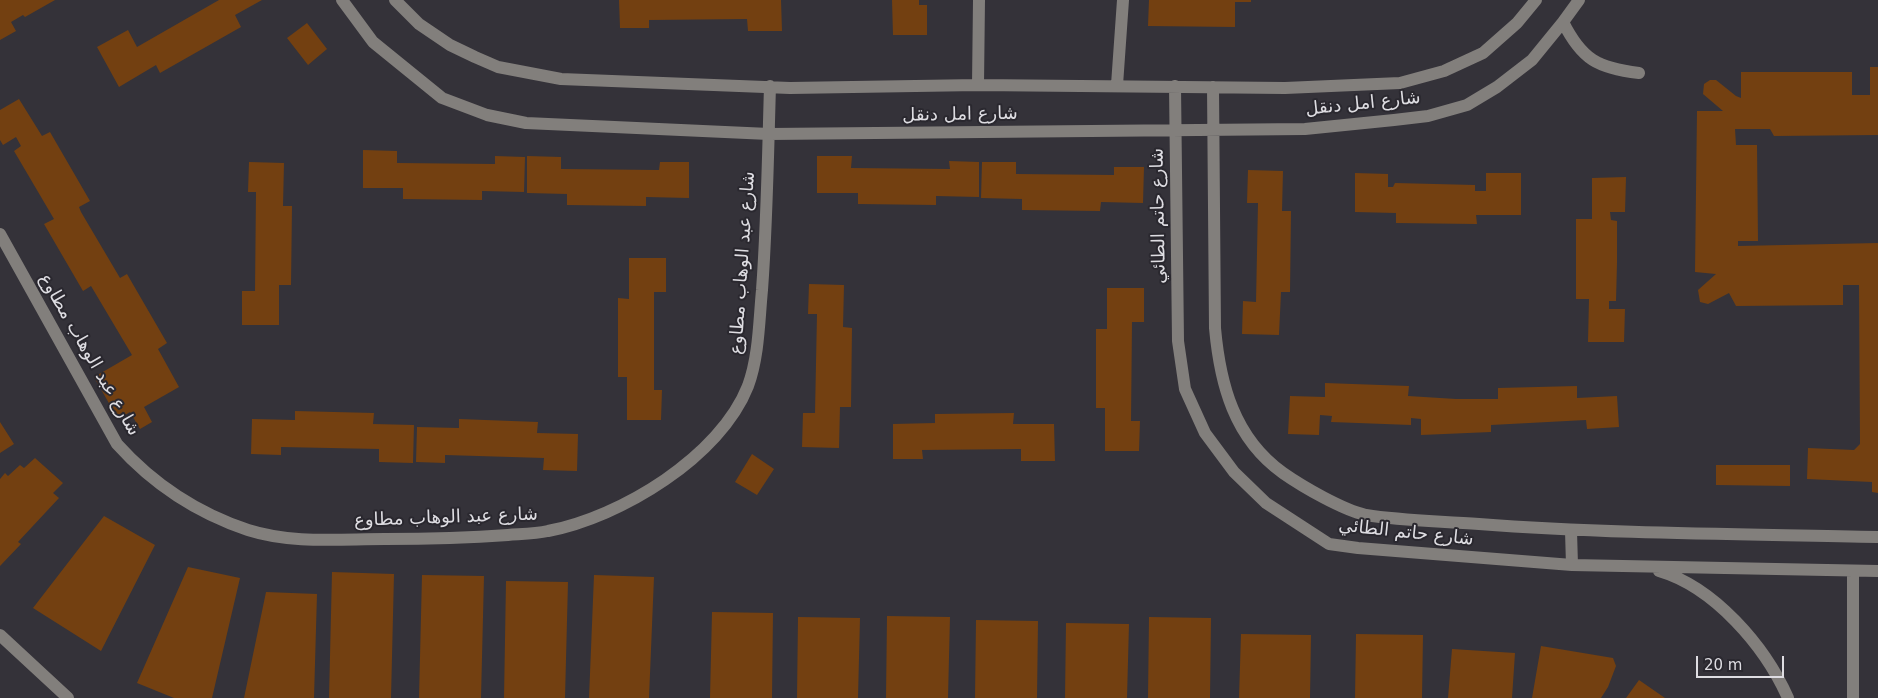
<!DOCTYPE html>
<meta charset="utf-8">
<style>
body{margin:0}
#map{position:relative;width:1878px;height:698px;overflow:hidden;background:#343239;font-family:"DejaVu Sans",sans-serif}
canvas{display:block}
.scale{position:absolute;left:1696px;top:656px;width:88px;height:22px;box-sizing:border-box;border:2px solid #dedde2;border-top:0;padding-left:6px;font-size:15px;line-height:18px;white-space:nowrap;color:#dedde2;-webkit-text-stroke:4px #2a282f;paint-order:stroke}
</style>
<div id="map">
<canvas width="1878" height="698"></canvas>
<div class="scale">20 m</div>
</div>
<script>
const ctx = document.querySelector('canvas').getContext('2d');
ctx.lineJoin = 'round';
function fillPath(path, color) { ctx.fillStyle = color; ctx.fill(path, 'evenodd'); }
function strokePath(path, color, width, dash) { ctx.strokeStyle = color; ctx.lineWidth = width; ctx.lineCap = dash ? 'butt' : 'round'; ctx.setLineDash(dash || []); ctx.stroke(path); }
function label(font, color, halo, rows, align = 'center') {
  ctx.font = font + ' "DejaVu Sans","Noto Sans Arabic",sans-serif'; ctx.lineWidth = 4; ctx.setLineDash([]); ctx.textBaseline = 'middle'; ctx.strokeStyle = halo; ctx.fillStyle = color; for (const [text, x, y, turn = 0] of rows) {
    ctx.save(); ctx.translate(x, y); ctx.rotate((+turn || 0) * Math.PI / 180); ctx.textAlign = isNaN(turn) ? turn : align; if (halo) ctx.strokeText(text, 0, 0); ctx.fillText(text, 0, 0); ctx.restore();
  }
}
const building = new Path2D(`
 M0,0h55l-30,17 -2,-2 -12,7 5,9 -16,9z
 M219,0h43l-27,15 6,12 -81,46 -4,-8 -37,22 -22,-40 31,-17 9,17z
 M619,0h162l1,31h-34l-1,-12 -98,1v8h-29z
 M892,0h27v5h8v30h-34z
 M1149,0h102v2h-16v25l-87,-1z
 M307,23l20,26 -19,16 -21,-27z
 M1870,67h8v68l-104,1 -4,-7h-35l1,16h21l1,96h-20v5l140,-3v250l-6,-1v-10l-65,-3 1,-31 46,2 6,-6 -1,-159h-16v20l-107,1 -7,-13 -21,11 -8,-2 -2,-12 18,-16 -21,-2 2,-161h26l-20,-17 1,-10 6,-4h6l20,16 5,2v-26h111v23h18z
 M19,99l23,37 8,-4 40,69 -11,6 2,5 39,66 7,-4 40,69 -9,6 21,38 -35,20 8,15 -12,7 -10,-17 -12,7 -24,-42 38,-22 -41,-69 -8,5 -39,-67 10,-5 -40,-68 7,-5 -5,-9 -13,8 -3,-5v-30z
 M363,150l34,1v12l98,1v-8l30,1 -1,35 -42,-1v9l-79,-1v-11h-40z
 M527,156l34,1v12l98,1 1,-8h29v36l-43,-1v9l-79,-1v-11l-40,-1z
 M817,156h35l-1,12 99,1 -1,-8 30,1v35l-43,-1v9l-78,-1v-11h-41z
 M249,162l35,1 -1,43h9l-1,79h-12v40h-37v-34h13l1,-99h-8z
 M982,162h34v12l98,1v-8h30l-1,36 -42,-1 -1,9 -78,-1v-11l-41,-1z
 M1248,170l35,1 -1,40h9l-1,81h-9l-2,43 -37,-1 1,-33 13,1 2,-99h-11z
 M1355,173l33,1v13h5l2,-4 80,2v6h11v-18h35v42h-45l1,9 -81,-1v-10l-41,-1z
 M1626,177l-1,35h-15l1,8 6,1v42l-1,38h-7v8h16l-1,33h-36l1,-43h-13v-80h16v-41z
 M629,258h37v34h-12v98h8l-1,30h-34v-43h-9v-79l11,1z
 M809,284l35,1 -1,42 9,1 -1,79h-11l-1,41 -37,-1 1,-34h12l2,-99h-9z
 M1107,288h37v34h-12l-1,99h9l-1,30h-34v-43h-9v-79h11z
 M1325,383l84,3 -1,10 48,3h42v-11l79,-2v12l40,-2 2,31 -32,2 -1,-9 -95,5v7l-70,3v-16l-10,-1v7l-80,-3 1,-6 -12,-1 -1,20 -31,-1 2,-38 35,1z
 M295,411l79,2 -1,11 41,1 -1,38 -34,-1v-13l-98,-2v8l-30,-1 1,-35 43,1z
 M1014,413l-1,11h41l1,37h-34v-12l-99,1 1,9h-30v-35l42,-1v-9z
 M459,419l79,3 -1,11 41,1 -1,37 -34,-1 1,-12 -99,-3v8l-29,-1 1,-35 42,1z
 M0,422l14,22 -14,9z
 M752,454l22,15 -17,26 -22,-13z
 M35,458l28,25 -10,10 6,5 -41,44 3,2 -21,22v-87l5,-6 3,3 12,-11 4,3z
 M1716,465h74v21l-74,-1z
 M104,516l51,29 -54,106 -68,-43z
 M188,567l52,11 -28,120h-38l-37,-15z
 M332,572l62,2 -3,124h-62z
 M422,575l62,1 -3,122h-62z
 M594,575l60,2 -5,121h-60z
 M506,581l62,1 -3,116h-61z
 M266,592l51,2 -3,104h-70z
 M712,612l61,1 -1,85h-62z
 M887,616l63,1 -2,81h-62z
 M798,617l62,1 -2,80h-61z
 M1149,617l62,1 -1,80h-62z
 M976,620l62,1 -1,77h-62z
 M1066,623l63,1 -2,74h-62z
 M1241,634l70,1 -1,63h-71z
 M1356,634l67,1 -1,63h-67z
 M1541,646l72,12 3,8 -8,21 -7,11h-69z
 M1452,649l63,4 -3,45h-64z
 M1639,680l26,18h-39z`);
const minor = new Path2D(`
 M342,0l31,42 69,56 45,17 39,8 243,11 536,-5 89,-9 34,-4 39,-11 30,-18 35,-27 31,-38 16,-22
 M395,0l24,24 31,21 25,12 23,10 63,12 229,9 188,-3 307,3 115,-5 44,-12 39,-18 34,-30 19,-23
 M1563,22c19,38 35,46 76,51
 M978,85l1,-85
 M1117,85l6,-85
 M1175,86l3,255 7,48 20,44 29,39 32,31 63,41 29,4 214,17 306,6
 M1213,87l2,241c5,56 19,110 68,145 20,14 60,37 83,42 37,6 76,6 113,9 132,10 266,10 399,13
 M0,234l117,210c36,40 80,69 131,86 44,14 91,9 137,9 41,0 82,-1 123,-4 13,-1 27,-1 40,-4 73,-14 172,-74 200,-145 11,-30 11,-65 14,-96 5,-68 6,-136 8,-204
 M1571,531l1,34
 M1659,571c55,16 106,75 129,127
 M0,635l68,63
 M1853,698v-127`);
const streetNames = [
 ["شارع امل دنقل",1363,104,-6],
 ["شارع امل دنقل",960,115,-1],
 ["شارع حاتم الطائي",1159,216,-91],
 ["شارع عبد الوهاب مطاوع",743,263,-86],
 ["شارع عبد الوهاب مطاوع",89,355,60],
 ["شارع عبد الوهاب مطاوع",446,518,-2],
 ["شارع حاتم الطائي",1406,533,6]
];
fillPath(building, '#734011');
strokePath(minor, '#827f7c', 12);
label('18px', '#dedde2', '#2a282f', streetNames);
</script>
